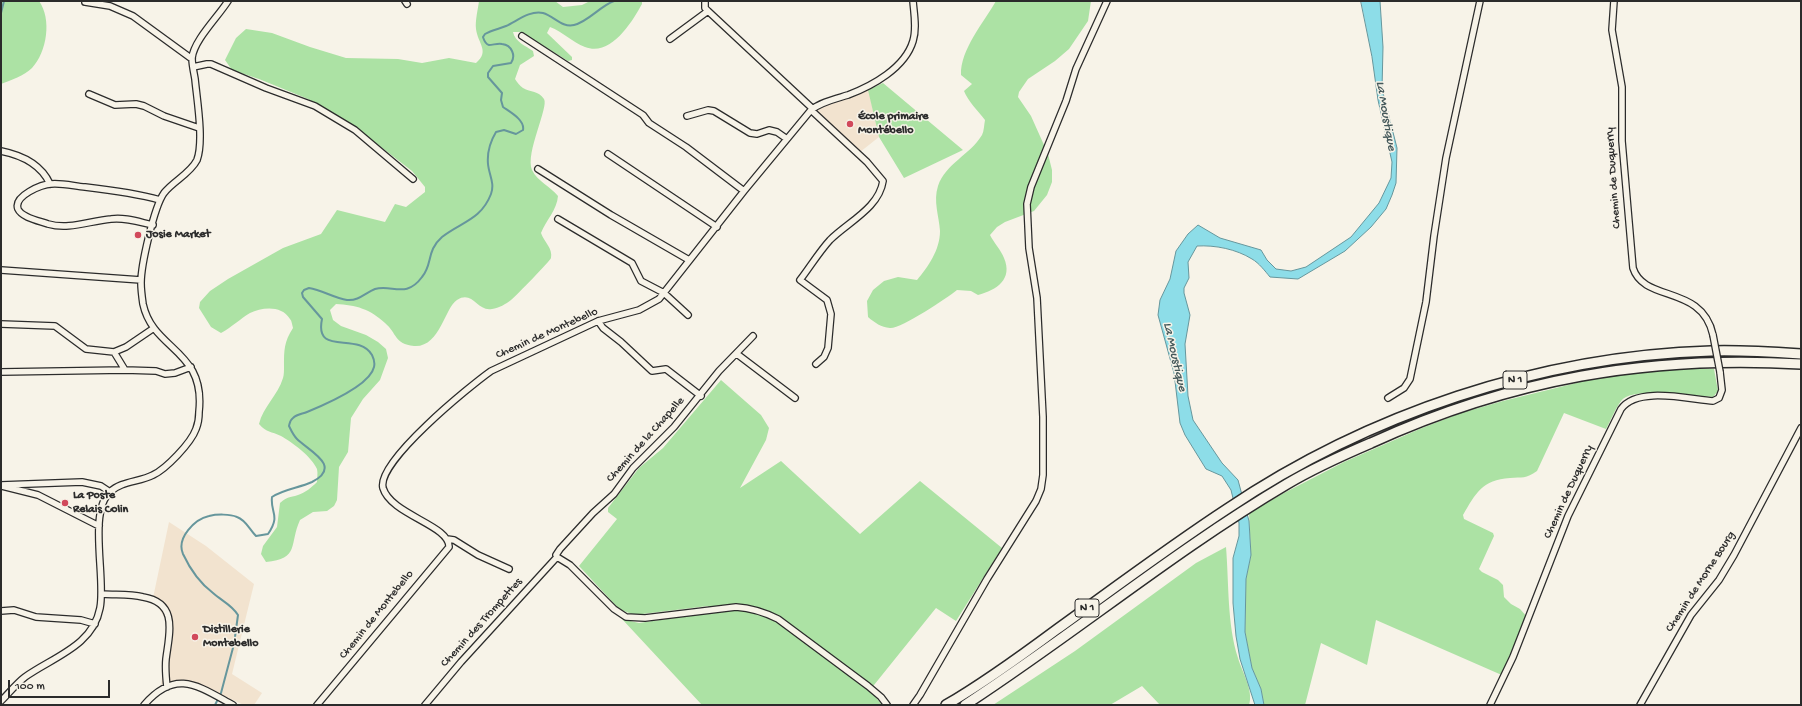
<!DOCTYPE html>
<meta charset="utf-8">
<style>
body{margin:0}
#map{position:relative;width:1802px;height:706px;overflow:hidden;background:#f7f3e8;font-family:"Gochi Hand",sans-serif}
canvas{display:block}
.frame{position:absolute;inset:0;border:2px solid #2b2b2b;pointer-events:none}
.scale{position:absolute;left:8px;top:680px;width:102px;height:18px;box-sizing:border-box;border:2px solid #2b2b2b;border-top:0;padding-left:5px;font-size:12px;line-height:14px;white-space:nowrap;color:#2b2b2b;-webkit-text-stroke:3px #f7f3e8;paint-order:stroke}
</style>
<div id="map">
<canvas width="1802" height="706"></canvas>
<div class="frame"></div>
<div class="scale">100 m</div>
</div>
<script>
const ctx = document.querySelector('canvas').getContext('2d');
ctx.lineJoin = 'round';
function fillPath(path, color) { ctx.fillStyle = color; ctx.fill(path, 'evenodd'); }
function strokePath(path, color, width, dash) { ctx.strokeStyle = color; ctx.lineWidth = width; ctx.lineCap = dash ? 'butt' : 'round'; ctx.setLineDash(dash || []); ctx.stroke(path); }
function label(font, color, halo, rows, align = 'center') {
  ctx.font = font + ' "Gochi Hand",sans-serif'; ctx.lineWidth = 3; ctx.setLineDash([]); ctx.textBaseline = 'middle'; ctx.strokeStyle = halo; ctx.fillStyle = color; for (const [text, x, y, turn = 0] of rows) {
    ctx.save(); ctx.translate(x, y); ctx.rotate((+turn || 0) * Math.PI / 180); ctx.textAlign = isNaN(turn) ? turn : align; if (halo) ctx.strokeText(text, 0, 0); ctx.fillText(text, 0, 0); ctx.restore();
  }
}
const built = new Path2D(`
 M868,87l11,50 -24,19 -45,-44 3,-3z
 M169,522l37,24 48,38 -22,90 30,19 -8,12h-10l-54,-24h-13l-16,4 8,-59 -16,-28z`);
const green = new Path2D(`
 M1,1h38c13,18 8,51 -7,67 -8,8 -21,12 -31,16z
 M479,1h76l8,6 19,-2 8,-4h52v3c-10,18 -31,53 -57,43 -13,-5 -22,-15 -35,-20l-3,6 25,24v3l-4,1 -47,-29h-8c2,10 13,14 20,19l1,5 -14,9 -5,14c2,3 5,7 8,9 8,5 15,2 21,11 5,8 -19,54 -12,71 6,12 18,16 26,26 -1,14 -12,24 -17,37 3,9 12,15 10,25 -1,3 -35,38 -40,42 -5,4 -12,8 -19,9 -15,3 -19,-19 -35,-9 -12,7 -17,48 -43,46 -20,-2 -17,-13 -29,-23 -15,-14 -29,-18 -49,-19l-6,6 3,10 8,6 25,9 12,7 8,7 2,9 -8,22 -17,19 -12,19 -3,34 -9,15 -2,33 -3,6 -7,5 -14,1 -13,8c-11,24 0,39 -34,42l-5,-8 2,-8 14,-19 3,-24c8,-7 9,-5 18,-8 7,-2 14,-8 19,-13 0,-4 1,-9 0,-13 -5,-12 -25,-27 -36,-33 -10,-5 -14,-3 -22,-12 4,-17 19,-29 24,-46 1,-3 1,-8 1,-12 0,-16 0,-24 9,-38 -1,-3 -1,-7 -3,-9 -8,-14 -28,-12 -40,-6 -10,6 -18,14 -29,20l-10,-6 -12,-19 1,-6 10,-11 18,-12 55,-31 38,-14 16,-24 48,12 10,-18 11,3 19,-15v-5l-13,-16 -53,-41 -51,-31 -49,-20 -27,-9 -7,-10 11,-22 10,-9 26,4 38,14 36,11 52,1 24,4 27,-5 27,5c14,-12 2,-19 0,-34 -1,-8 2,-20 3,-28z
 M996,1h95l-3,20 -19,28 -14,12 -27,18 -9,13 -1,5 13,19 17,38 4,16v12l-5,13 -13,16 -29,11 -8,5 -7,8c4,8 11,15 14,23 9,21 -7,32 -26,37l-7,-4 -14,-1c-10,8 -56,39 -67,38 -9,-1 -15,-5 -22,-11l-1,-16 6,-11 11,-9 14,-4 19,3c11,-13 23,-30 23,-49 -1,-15 -7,-30 -2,-45 8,-23 32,-31 44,-51 2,-4 2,-10 3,-15 -7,-9 -17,-19 -21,-29l8,-7 -11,-9c-1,-25 23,-53 35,-74z
 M883,83l80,67 -59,28 -25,-41 -11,-47z
 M1671,369h43l4,22 -5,6c-19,-1 -81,-11 -92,4 -6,8 -10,19 -15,28l-42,-16 -27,58c-11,8 -15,6 -27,7 -28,2 -34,15 -47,37l1,4 29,14 1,3 -15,33 3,3 16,8 5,5 1,12 7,7 9,5 8,9 -24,58 -128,-56 -9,45 -46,-22 -16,62h-41l-3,-16 -9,-21 -7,-36 1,-53 5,-24 -2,-42 35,-20 60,-31 78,-34 39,-15 42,-12 106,-26z
 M721,380l40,35 8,13 -3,12 -26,48 41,-27 79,73 60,-53 82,67 -46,73 -20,-13 -66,82 12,15h-180l-80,-86 17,4 68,-10 1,-7 -74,9 -15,-6 -40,-43 38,-47 -9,-7v-4l31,-40 24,-20z
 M1226,547c3,36 1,77 12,111 4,14 16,33 11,47h-89l-18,-19 -32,19h-117l82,-54 121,-88z`);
const water = new Path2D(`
 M1361,1h19l3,46 -1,42 15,59 -1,35 -4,12 -6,14 -15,18 -26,24 -47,28 -28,-2c-5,-6 -11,-14 -18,-18 -16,-10 -37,-14 -55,-13l-9,16 1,16 -5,10v5l6,22 -5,29 3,52 5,24 29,43 16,17 11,41 2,34 -5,24 -1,53 7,36 9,21 3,16h-9l-15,-46 -4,-23 -3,-33v-45l6,-22v-13l-8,-33 -9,-14 -16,-7 -21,-34 -5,-12 -6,-50 -16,-58 2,-15 10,-21 6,-28 12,-17 10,-9 22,13 41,12 6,10 9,9 15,2 15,-4 45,-30 28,-34 12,-25 1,-16 -14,-62 -6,-43z`);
const stream = new Path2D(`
 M1,13l3,-12
 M215,705l6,-12 13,-49 4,-29c-6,-10 -16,-14 -25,-22 -12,-9 -23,-24 -30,-39 -7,-16 12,-35 26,-38 8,-2 21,-2 28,1 9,3 12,12 19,19l12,-2c13,-19 2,-21 4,-37 12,-8 27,-9 40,-15 31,-16 -3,-31 -15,-43 -4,-4 -6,-9 -8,-13 1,-4 1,-6 4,-8 4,-4 9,-4 14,-6 17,-7 63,-26 67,-45 1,-4 0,-8 -2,-12 -14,-24 -58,2 -50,-36l-19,-22 -1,-4 2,-3 5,-2c13,2 25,10 38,12 12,1 18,-7 28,-11 17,-5 31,10 47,-12 11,-13 4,-26 20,-40 19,-15 39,-17 49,-43 4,-11 -2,-19 -3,-30 -1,-11 2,-22 8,-32l8,-2 12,4 7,-4c2,-10 -13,-18 -20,-23l-2,-7 1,-7 -14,-16v-4l5,-7 18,-3c5,-7 1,-18 -9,-19 -4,-1 -9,1 -13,1 -4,-1 -5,-5 -6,-8l2,-3c7,-4 14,-5 21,-8 11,-5 24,-16 37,-13 11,3 19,15 31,12 14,-3 26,-19 40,-24`);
const minor = new Path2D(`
 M405,1l2,3
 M705,1v7l3,3 105,98
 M1614,1l-2,29 10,57v54l11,127c11,35 69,16 80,67
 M85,2l25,4 23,10 59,43
 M522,36l121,79 6,8 37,24 58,44
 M670,39l38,-28
 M193,67l14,-3h4l55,24 49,18 40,24 58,49
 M89,94l26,11 21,-1 8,2 20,10 35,12
 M811,110l56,52 16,19c-4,27 -35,41 -53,59 -11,12 -20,27 -30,40l27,20 4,14 -3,34 -4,9 -8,7
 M687,116l21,-6 6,1 36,22 7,1 12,-4 8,2 10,7
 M1,151c20,4 40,13 49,33
 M608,154l109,73
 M538,169l73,46 78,45
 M558,219l74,44 9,18 23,12 24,22
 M153,225c-14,-3 -28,-8 -42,-6 -22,2 -42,11 -63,5 -8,-3 -26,-6 -30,-15 -5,-13 24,-25 33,-25 11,-1 23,2 34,3 26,3 50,6 75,13
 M1,270l140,10
 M598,321l5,7 18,14 31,29 14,-2 35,27
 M1,324l54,2 31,23 28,3 12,-5 28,-19
 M114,352l11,18
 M737,354l58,44
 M1,372l124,-2 31,1 9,3 10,-1 16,-6
 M1388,398l16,-10 6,-9 16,-77 8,-66 12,-78 34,-157
 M1,485l81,-3 19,4 9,6
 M2,486l36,9 61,31
 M447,539l7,1 24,15 31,14
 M557,557l13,8 44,44 12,8 19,1 91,-11c15,1 28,5 42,12l90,67 13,11 6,8
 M557,557l-1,-2 4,-6 33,-36 21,-19 19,-26 41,-41 45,-56 34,-35
 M103,594c13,1 27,0 40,3 36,6 26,37 23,62 -1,10 0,19 1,28
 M1,611l13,-1 22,7 45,3 14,4
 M1,701c8,-8 15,-17 24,-24 28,-20 68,-31 75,-69 6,-29 -12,-96 10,-116 11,-11 30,-10 43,-17 13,-6 38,-32 43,-46 2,-5 3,-11 3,-17 7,-63 -46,-61 -56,-108 -1,-7 -2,-14 -2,-21 0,-18 13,-76 23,-90 9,-12 26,-19 33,-33 7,-19 0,-60 -2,-81 -1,-6 -3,-14 -3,-21 2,-18 26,-41 36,-57
 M144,705c32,-37 54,-19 89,0
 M317,705l132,-158c1,-22 -58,-32 -66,-59 -7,-26 87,-102 108,-117l107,-50 41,-11 20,-11 85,-108 67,-81c10,-8 24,-11 37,-15 24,-9 57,-27 65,-54 4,-13 1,-27 0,-40
 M425,705l36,-43 96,-105
 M913,705l7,-10 67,-116 49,-78 5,-12 2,-14v-58l-6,-119 -8,-50 -2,-44 4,-17 35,-86 10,-32 31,-68
 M1490,705l23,-48 55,-141 53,-107c16,-23 67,-10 92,-8l6,-3 3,-8 -2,-18
 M1640,705l51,-90 28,-35 15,-25 67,-127`);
const trunk = new Path2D(`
 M946,705c38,-22 75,-49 110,-75 57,-41 113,-83 171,-121 141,-95 313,-153 484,-158 30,-1 60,1 90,3
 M965,705c109,-71 210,-155 322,-221 27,-16 56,-29 84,-41 140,-64 277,-88 430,-79`);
const minorBridge = new Path2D(`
 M1713,335l7,37`);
const markers = [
 [850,124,4,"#d1495b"],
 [138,235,4,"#d1495b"],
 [65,503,4,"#d1495b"],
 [195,637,4,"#d1495b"]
];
const shields = [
 [1515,380,24],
 [1087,608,24]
];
const shieldNames = [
 ["N 1",1515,380],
 ["N 1",1087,608]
];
const poiNames = [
 ["École primaire",858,117],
 ["Montébello",858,131],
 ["Josie Market",146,235],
 ["La Poste",73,496],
 ["Relais Colin",73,510],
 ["Distillerie",203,630],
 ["Montebello",203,644]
];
const streetNames = [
 ["Chemin de Duquerry",1614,178,-94],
 ["Chemin de Montebello",547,334,-24],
 ["Chemin de la Chapelle",646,440,-48],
 ["Chemin de Duquerry",1569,492,-65],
 ["Chemin de Morne Bourg",1701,582,-57],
 ["Chemin de Montebello",377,615,-51],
 ["Chemin des Trompettes",482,623,-48]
];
const waterNames = [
 ["La Moustique",1385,116,80],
 ["La Moustique",1174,357,77]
];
fillPath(built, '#f2e3cf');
fillPath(green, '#ace2a4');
fillPath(water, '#8ddde8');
strokePath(water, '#66969c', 1);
strokePath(stream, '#66969c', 2);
strokePath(minor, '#2b2b2b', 8);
strokePath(trunk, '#2b2b2b', 12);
strokePath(minor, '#f7f3e8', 5.5);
strokePath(trunk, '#f7f3e8', 9);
strokePath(minorBridge, '#2b2b2b', 8, []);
strokePath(minorBridge, '#f7f3e8', 5.5);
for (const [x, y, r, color] of markers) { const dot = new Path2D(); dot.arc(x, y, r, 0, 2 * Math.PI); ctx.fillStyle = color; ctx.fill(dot); strokePath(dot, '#f7f3e8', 1.5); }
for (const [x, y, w] of shields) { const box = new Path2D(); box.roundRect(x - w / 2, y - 9, w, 18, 3); ctx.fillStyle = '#f7f3e8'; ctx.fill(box); strokePath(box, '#2b2b2b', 1); }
label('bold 11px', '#2b2b2b', null, shieldNames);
label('bold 12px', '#2b2b2b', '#f7f3e8', poiNames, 'left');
label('12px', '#2b2b2b', '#f7f3e8', streetNames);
label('italic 13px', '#44585a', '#f7f3e8', waterNames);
</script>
